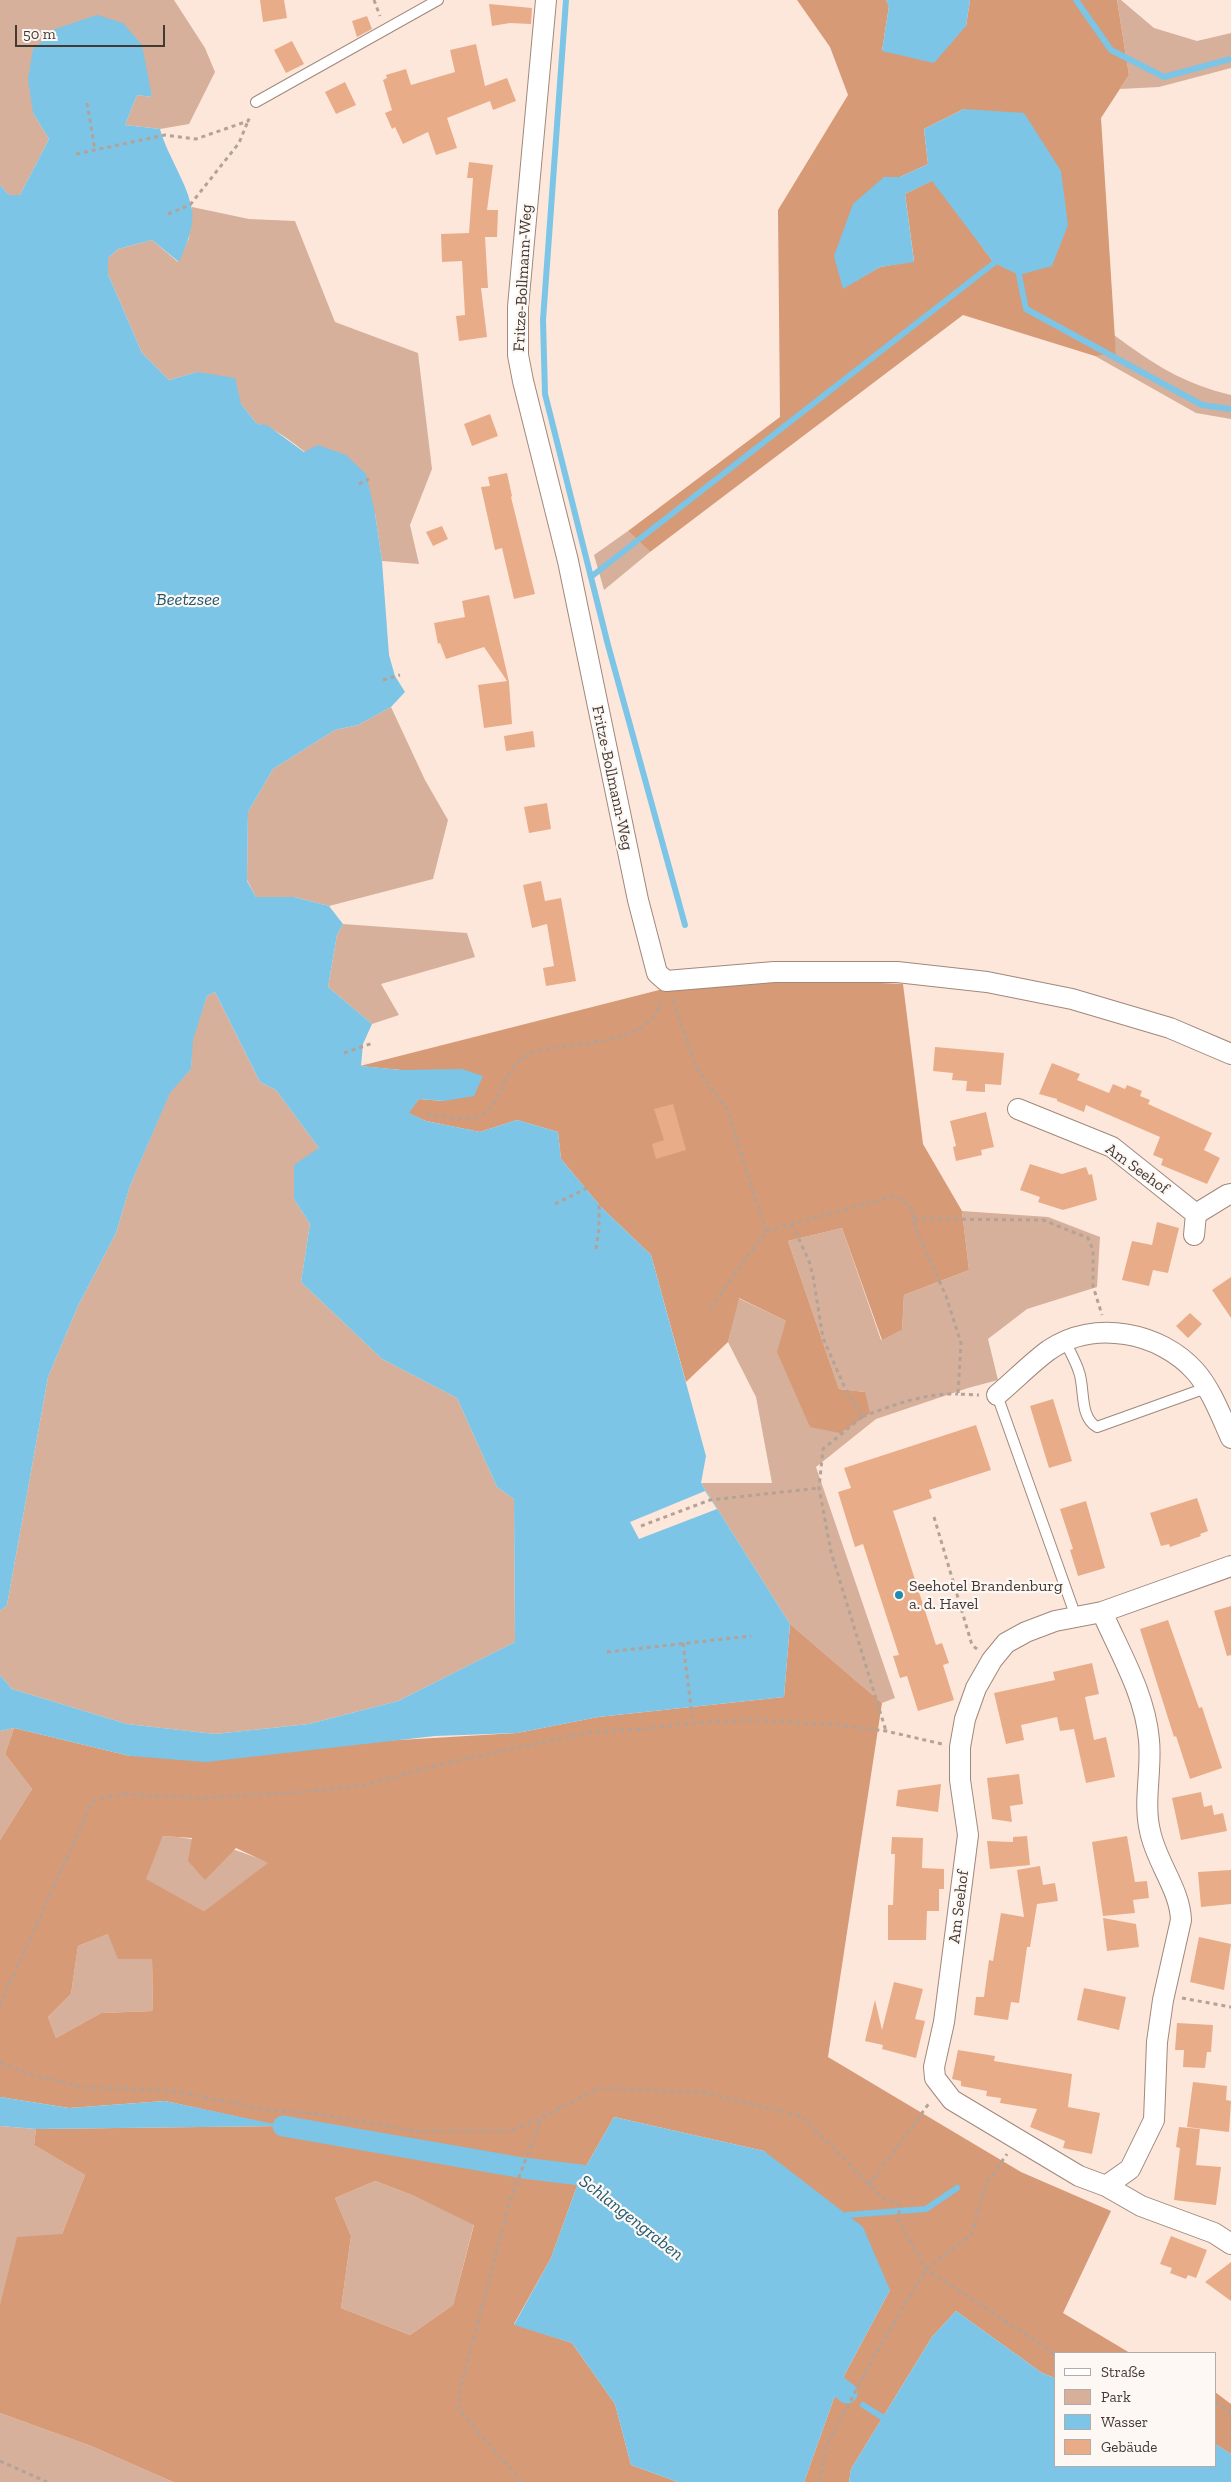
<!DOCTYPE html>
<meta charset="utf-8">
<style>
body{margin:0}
#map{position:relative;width:1231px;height:2482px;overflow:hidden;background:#fde7db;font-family:"Zilla Slab",serif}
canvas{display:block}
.legend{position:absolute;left:1054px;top:2352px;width:162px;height:115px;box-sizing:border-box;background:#fef8f5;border:1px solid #b4aca8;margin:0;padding:6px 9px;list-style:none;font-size:15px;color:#443a34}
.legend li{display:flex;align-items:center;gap:10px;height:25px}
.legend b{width:25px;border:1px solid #b4aca8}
.scale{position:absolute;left:15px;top:25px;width:150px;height:22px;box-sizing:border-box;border:2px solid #443a34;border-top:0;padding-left:6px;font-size:15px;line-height:18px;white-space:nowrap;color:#443a34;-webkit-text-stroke:4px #fef8f5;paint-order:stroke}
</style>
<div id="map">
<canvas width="1231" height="2482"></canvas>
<ul class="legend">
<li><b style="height:6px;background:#fff"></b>Straße</li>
<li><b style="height:14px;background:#d6b09a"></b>Park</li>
<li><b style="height:14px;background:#7cc5e6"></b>Wasser</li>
<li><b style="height:14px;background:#e9ac88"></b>Gebäude</li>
</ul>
<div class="scale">50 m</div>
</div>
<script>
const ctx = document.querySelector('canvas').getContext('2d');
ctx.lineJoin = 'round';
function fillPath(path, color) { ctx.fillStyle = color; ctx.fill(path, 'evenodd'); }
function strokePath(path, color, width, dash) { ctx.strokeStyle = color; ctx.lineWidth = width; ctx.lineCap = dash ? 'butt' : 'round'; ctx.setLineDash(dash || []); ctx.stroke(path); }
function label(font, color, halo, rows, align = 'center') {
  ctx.font = font + ' "Zilla Slab",serif'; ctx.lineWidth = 4.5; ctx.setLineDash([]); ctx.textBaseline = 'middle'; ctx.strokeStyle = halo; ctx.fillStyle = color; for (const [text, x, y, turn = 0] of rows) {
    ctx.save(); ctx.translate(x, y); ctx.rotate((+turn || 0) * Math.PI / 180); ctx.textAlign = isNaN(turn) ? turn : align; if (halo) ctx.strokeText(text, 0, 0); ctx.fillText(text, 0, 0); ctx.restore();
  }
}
const green = new Path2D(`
 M0,0h174l31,48 10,24 -26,52 -29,5 -35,-4 12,-30 15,2 -6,-22 -113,38 16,26 -29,56h-11l-9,-10z
 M1117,0h4l33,28 43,13 34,-8v35l-72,19 -39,2 9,-14z
 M192,207l57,12 46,2 40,101 83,31 14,116 -22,56 9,39 -37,-3 -7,-48c-24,-20 -90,-86 -118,-89l-16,-20 -44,-32 -28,8 -27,-27 -34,-79v-16l10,-9 34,-9 26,22 11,-24z
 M1114,335c39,29 70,49 117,60v24l-35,-6 -101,-57 21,-1z
 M628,531l22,21 -46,38 -10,-35z
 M391,707l34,73 23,40 -15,59 -104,27 -35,-9h-38l-9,-17 1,-68 25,-43 62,-39 23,-5z
 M343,924l124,9 8,24 -94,27 18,31 -27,9 -44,-37 9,-52z
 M215,992l45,90 16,8 43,58 -25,51 16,25 -9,58 81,77 75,39 40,89 17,12 1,143 -117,59 -89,23 -94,10 -88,-10 -115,-35 -12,-14v-64l7,-6 41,-228 30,-71 38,-73 14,-47 40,-94 21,-23 1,-29 15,-44z
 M962,1211l86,6 52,20 -3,50 -70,22 -39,30 10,41 -30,8 -92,31 -60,48 79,231 -13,5 -92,-79 -89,-141h71l-16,-86 -28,-55 10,-44 48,23 24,106 55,-35 -26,-3 -51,-148 54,-13 39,112 21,-10 2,-35 65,-25z
 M14,1728l-9,26 27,35 -32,51v-109z
 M163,1836c39,2 71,12 106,27l-65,48 -59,-32z
 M108,1934l44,25 1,52 -52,2 -45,25 -8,-21 23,-23 7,-48z
 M0,2126l36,3 -2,16 51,30 -23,59 -62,71z
 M375,2181l37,14 62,29 -21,81 -43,30 -69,-27 10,-72 -16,-38z
 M0,2413l91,33 82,36h-173z`);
const forest = new Path2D(`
 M797,0h89l3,6 -7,45 84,-25 4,-26h147l12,75 -28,43 15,237 -21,1 -132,-41 -313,237 -22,-21 152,-114 -2,-207 70,-115 -18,-48zM964,109l30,154 -61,-83 -28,14 9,67 -34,6 -37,21 41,-111h16l28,-13 -4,-35z
 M775,978l128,6 20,160 39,67 7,59 -65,25 -2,35 -20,10 -40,-112 -54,13 51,148 26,3 5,21 -30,20 -30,-6 -33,-75 9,-31 -47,-23 -11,44 -42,40 -35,-127 -50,-48 -40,-48 -3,-27 -41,-12 -37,12 -54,-11 -18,-8 11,-14 25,2 -43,-31 -41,-4 307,-78z
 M790,1624l92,79 -54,354 193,115 90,39 -48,102 67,40h-75v25l-13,-5 -86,-62 -24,26 -81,132 -2,13h-45l34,-95 52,-97 -126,-139 -150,-34 -33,58 -30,83 -37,66 58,19 43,61 16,61 47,17h-505l-82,-36 -91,-33v-108l17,-68 45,-3 23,-59 -51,-30 2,-16 244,-3 -115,-25 -96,7 -69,-11v-257l32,-51 -27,-35 9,-26 116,28 387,-23 81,-16 186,-20zM163,1836l29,2 -4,23 17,19 31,-32 32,15 -64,48 -58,-32zM108,1934l10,25h34l1,52 -52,2 -45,25 -8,-21 23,-23 7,-48zM375,2181l37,14 62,30 -21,80 -43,30 -69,-27 10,-72 -16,-38z
 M1215,2392l16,12v50l-16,-10z`);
const water = new Path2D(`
 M886,0h84l-4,26 -32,37 -52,-12 7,-45z
 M97,15l26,8 19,22 10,52 -15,-2 -12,30 35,4c7,26 25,50 31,76 5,19 -5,41 -12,57l-27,-22 -34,9 -10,9v16l34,79 27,27 28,-8 38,6 6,26 16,20 10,1 37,27 14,-7 28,10 20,19 9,39 7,48 7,94 6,21 10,16 -14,15 -33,18 -23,5 -62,39 -25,43 -1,69 9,16h38l35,9 14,18 -6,11 -9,52 44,37 -9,20 -2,22 40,4 61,-1 21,7 -9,20 -30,5 -25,-2 -10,14 17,8 54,11 37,-12 41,12 3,27 40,48 50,48 55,201 -5,27 89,141 -6,73 -186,20 -81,16 -82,3 -229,26 -76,-6 -116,-28 -14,3v-56l12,14 115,35 88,10 94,-10 89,-23 117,-59 -1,-143 -17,-12 -40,-89 -75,-39 -81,-77 9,-58 -16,-25v-34l25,-17 -43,-58 -16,-8 -45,-90 -8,4 -14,44 -2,29 -21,24 -40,93 -14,47 -38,73 -30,71 -41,228 -7,6v-1426l9,10h11l29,-56 -16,-26 -5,-34 5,-30 22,-20z
 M964,109l60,4 37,58 7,54 -16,41 -33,9 -25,-12 -62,-82 -27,13 9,68 -34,5 -37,22 -9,-33 19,-52 31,-27h16l28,-13 -4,-35z
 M0,2097l69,11 96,-7 118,25 -247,3 -36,-3z
 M614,2117l150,34 99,76 27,63 -52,97 -34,95h-126l-47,-17 -16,-61 -43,-61 -58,-18 37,-67 30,-83z
 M956,2311l86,62 13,5v88h160v-22l16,10v28h-382l2,-13 81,-132z`);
const pier = new Path2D(`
 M705,1491l12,18 -78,30 -9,-17z`);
const stream = new Path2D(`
 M566,0l-23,320 2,74 63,251 77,280
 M1076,0l35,50 53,27 67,-18
 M1019,275l7,34 176,96 29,4
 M592,576l402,-313
 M847,2215l79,-6 31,-21
 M863,2405l27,17`);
const canal = new Path2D(`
 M283,2126l240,42 58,7 22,18
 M816,2369l31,24`);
const building = new Path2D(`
 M260,0h24l3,18 -24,4z
 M489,4l43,4 -1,16 -21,-1 -18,3z
 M367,16l5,13 -15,8 -5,-16z
 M292,41l12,23 -18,9 -12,-23z
 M476,44l9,42 22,-8 9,23 -23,9 -3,-9 -43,17 10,30 -21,7 -8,-23 -25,12 -8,-17 -3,2 -7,-16 7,-3 -9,-30 4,-2 -1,-3 20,-6 5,16 44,-13 -5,-22z
 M345,82l11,23 -20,9 -11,-22z
 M469,162l24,3 -6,45h11l-1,27h-12l3,51h-7l6,49 -28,4 -3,-25 9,-1 -3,-54 -20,1 -1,-28 28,-1 4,-55h-6z
 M490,414l8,22 -26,10 -8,-22z
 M507,473l5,23 -1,1 24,97 -21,5 -12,-51 -7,2 -14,-63 9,-1 -2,-9z
 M442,526l6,13 -15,7 -7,-14z
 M489,595l20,87 3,42 -28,4 -6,-43 29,-4 -23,-34 -38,12 -6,-16 -2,1 -4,-21 31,-6 -3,-16z
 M533,731l2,16 -29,4 -2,-15z
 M547,803l4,26 -22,4 -5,-26z
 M541,881l4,20 16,-3 15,83 -30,5 -3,-18 11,-2 -7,-42 -15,4 -9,-43z
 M935,1047l69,6 -3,32 -16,-1v8l-19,-1 1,-10 -15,-1 1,-7 -20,-2z
 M1052,1063l28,11 -3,6 32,13 4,-9 12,5 2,-4 15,6 -2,5 10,4 -2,4 64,29 -8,17 16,8 -13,26 -46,-19 2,-6 -10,-4 7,-18 -74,-32 -2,7 -27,-11v-2l-18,-5z
 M673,1104l13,46 -30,9 -4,-15 12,-4 -10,-31z
 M986,1112l8,35 -13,3 1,5 -26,6 -3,-14 3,-1 -6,-25z
 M1030,1164l32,10 24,-7 3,8 3,-1 5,26 -34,10 -25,-8 2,-5 -20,-7z
 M1157,1222l22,6 -11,45 -15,-3 -4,16 -27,-6 10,-39 20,4z
 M1231,1277v41l-19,-28z
 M1190,1313l12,11 -14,14 -12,-12z
 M1053,1399l19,62 -23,7 -19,-62z
 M976,1425l15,45 -62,20 3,8 -39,13 43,134 6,-2 7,20 -6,2 11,35 -36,11 -11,-35 -7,2 -7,-22 6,-1 -36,-111 -8,3 -17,-55 13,-4 -7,-20z
 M1197,1498l11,33 -8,3 1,2 -31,11 -1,-3 -8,2 -11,-33z
 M1086,1501l19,67 -27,8 -8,-26 3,-1 -13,-40z
 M1231,1606v49l-4,1 -13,-45z
 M1168,1620l31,88 3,-1 20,61 -32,11 -14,-43 -2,1 -34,-108z
 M1092,1663l7,31 -14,3 9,43 12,-3 9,40 -29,6 -12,-54 -14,2 -3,-14 -36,8 3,15 -18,4 -12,-51 61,-13 -2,-8z
 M1019,1774l4,30 -13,2 2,16 -20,-3 -5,-41z
 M941,1784l-3,28 -42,-6 2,-16z
 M1201,1792l3,15 8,-2 2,10 9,-2 4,18 -46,9 -9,-42z
 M1027,1836l3,29 -40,4 -3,-28 26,1v-5z
 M1127,1836l8,46 12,-1 2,17 -16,2 2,13 -32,3 -11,-74z
 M892,1837l31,1 -1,30 22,1v20h-5v22h-12l-1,29h-38v-35h5l2,-51h-4z
 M1040,1866l3,19 12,-2 3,18 -21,3 -7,43h-3l-8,56 -8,-1 -3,18 -34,-5 2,-18h8l5,-37 4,1 8,-48 23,4 -7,-47z
 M1231,1870v34l-30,3 -3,-35z
 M1103,1918l33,6 3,23 -32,4z
 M1199,1937l32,7 -7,46 -34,-8z
 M894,1982l29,7 -8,30 10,2 -9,37 -34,-9 1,-4 -18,-4 10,-41 7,30z
 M1084,1988l42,9 -7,33 -42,-10z
 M1177,2023l36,2 -2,27h-4l-2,16 -22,-1 1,-17h-9z
 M958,2050l37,6 -1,5 78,13 -4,33 32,6 -8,41 -29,-6 2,-7 -35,-14 7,-18 -37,-6 1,-5 -15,-2 1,-5 -26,-5v-5l-9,-2z
 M1193,2082l34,4 -1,14 5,1 -2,31 -42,-5z
 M1179,2127l21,2 -4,36 25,2 -5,38 -42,-5 6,-52 -4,-1z
 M1171,2236l36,14 -11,28 -8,-3 -2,4 -16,-6 2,-5 -12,-4z
 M1231,2262v39l-26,-19z`);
const path = new Path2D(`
 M374,0l6,16
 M87,103l8,47
 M76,154l89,-19 31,4 52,-18 3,-6
 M168,214l22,-9 49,-62 9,-22
 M359,484l10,-5
 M383,680l17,-5
 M673,1000l23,67 31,43 39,121
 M344,1053l29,-10
 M427,1114c15,2 35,7 50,3 28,-8 21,-51 55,-64 38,-14 118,-3 129,-53
 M555,1204l34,-17
 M914,1219l129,1 45,18 5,12v36l9,29
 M792,1224l17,37 4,15 10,62 22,50 17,29c31,-12 62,-24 96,-23
 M596,1249l3,-21v-26
 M710,1308l56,-77 128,-35 17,10 4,21 31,69 15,47 -3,51 21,1
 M862,1417l-39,32 -4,39 12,64 55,179
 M934,1517l38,128 5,4
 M641,1526l69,-26 109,-12
 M683,1643l10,80
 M607,1652l144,-16
 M1182,1998l49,9
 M0,2005l93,-205 28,-6 82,4 100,-6 63,-7 67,-19 158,-34 54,-3 48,-6 60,-3 86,5 47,6 56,13
 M0,2063l33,12 50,12 91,4 88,18 57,5 97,17h93l32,-13 58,-30 108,5 94,23 82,82 17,8 -2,13 28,50 129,85
 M869,2185l61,-83
 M1215,2402l16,11
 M0,2461l47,21
 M522,2482l-63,-72v-17l51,-192 31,-82
 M820,2482l6,-36 48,-89 52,-88 45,-34 15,-51 21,-30`);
const lane = new Path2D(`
 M256,102l182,-102
 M1066,1343c4,9 10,19 13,29 6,16 0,45 18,55l109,-39
 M997,1395l79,222`);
const street = new Path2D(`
 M546,0l-28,307v48l5,26 45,180 70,339 19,73 9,8 108,-9h123l90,10 85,17 98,29 61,26
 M1018,1109l94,38 84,67
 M1194,1235l2,-21 31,-19 4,-1
 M997,1395c17,-14 34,-32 52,-45 45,-31 111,-18 146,21 16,18 26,45 36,67
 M1231,1566l-129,46 -47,9 -29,11 -20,11 -14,17 -16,28 -11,31 -5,28v33l8,55 -24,187 -10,45 1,11 17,22 127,76 27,10 35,20 73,27 17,11
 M1102,1612c18,41 43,82 47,128 3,30 -6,62 1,91 6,31 30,58 31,89l-18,80 -6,42 -3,78 -24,49 -24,17`);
const markers = [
 [899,1595,5,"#208ab1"]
];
const streetNames = [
 ["Fritze-Bollmann-Weg",523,278,-87],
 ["Fritze-Bollmann-Weg",612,778,78],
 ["Am Seehof",1137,1169,36],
 ["Am Seehof",959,1907,-83]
];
const poiNames = [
 ["Seehotel Brandenburg",909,1586],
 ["a. d. Havel",909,1604]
];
const waterNames = [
 ["Beetzsee",188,600],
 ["Schlangengraben",631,2218,38]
];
fillPath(green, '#d6b09a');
fillPath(forest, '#d69a77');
fillPath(water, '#7cc5e6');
fillPath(pier, '#fde7db');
strokePath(stream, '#7cc5e6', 6);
strokePath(canal, '#7cc5e6', 21);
fillPath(building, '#e9ac88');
strokePath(lane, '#a0887a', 12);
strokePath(street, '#a0887a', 22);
strokePath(path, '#b3a298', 3, [4, 4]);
strokePath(lane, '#fff', 10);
strokePath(street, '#fff', 20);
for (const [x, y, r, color] of markers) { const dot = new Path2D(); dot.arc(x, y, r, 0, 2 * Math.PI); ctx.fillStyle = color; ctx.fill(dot); strokePath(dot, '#fef8f5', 2); }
label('16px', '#443a34', '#fef8f5', streetNames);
label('16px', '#443a34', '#fef8f5', poiNames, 'left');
label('italic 18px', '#1f5970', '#fef8f5', waterNames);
</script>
